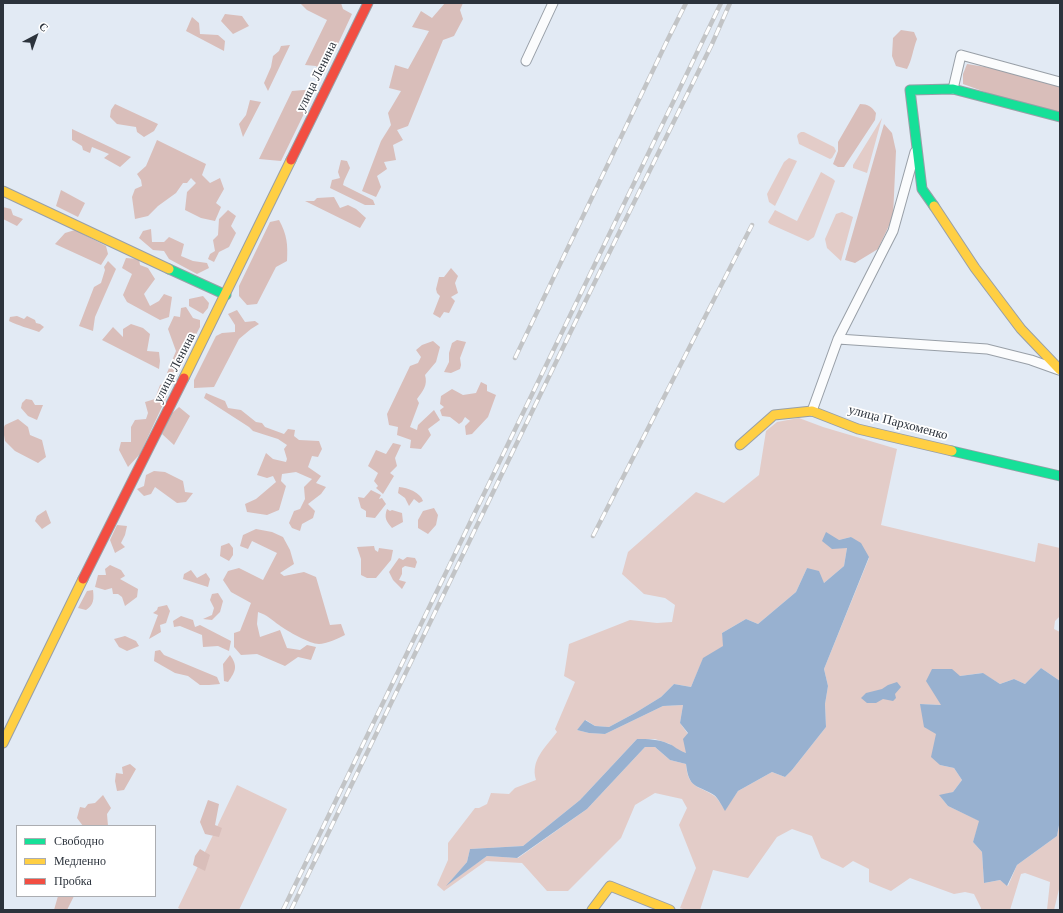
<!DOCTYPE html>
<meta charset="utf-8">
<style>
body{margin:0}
#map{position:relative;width:1063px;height:913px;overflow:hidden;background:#e2eaf4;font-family:"Times New Roman",serif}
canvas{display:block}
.frame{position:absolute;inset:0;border:4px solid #2c333c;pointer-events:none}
.legend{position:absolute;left:16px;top:825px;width:140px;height:72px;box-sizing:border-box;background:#fff;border:1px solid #abadb1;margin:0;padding:5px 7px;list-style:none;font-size:12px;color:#2c333c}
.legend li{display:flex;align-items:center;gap:8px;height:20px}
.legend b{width:20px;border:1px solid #abadb1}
.north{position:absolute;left:16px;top:16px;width:40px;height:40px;-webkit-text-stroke:3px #fff;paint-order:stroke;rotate:41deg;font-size:11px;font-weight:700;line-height:16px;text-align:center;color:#2c333c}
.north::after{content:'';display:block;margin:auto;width:14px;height:18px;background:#2c333c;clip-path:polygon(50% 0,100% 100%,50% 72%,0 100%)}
</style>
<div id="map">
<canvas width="1063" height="913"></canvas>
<div class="frame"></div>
<ul class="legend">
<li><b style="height:5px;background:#16e098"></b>Свободно</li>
<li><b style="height:5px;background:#ffcf43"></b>Медленно</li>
<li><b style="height:5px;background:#f24e42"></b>Пробка</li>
</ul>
<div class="north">С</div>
</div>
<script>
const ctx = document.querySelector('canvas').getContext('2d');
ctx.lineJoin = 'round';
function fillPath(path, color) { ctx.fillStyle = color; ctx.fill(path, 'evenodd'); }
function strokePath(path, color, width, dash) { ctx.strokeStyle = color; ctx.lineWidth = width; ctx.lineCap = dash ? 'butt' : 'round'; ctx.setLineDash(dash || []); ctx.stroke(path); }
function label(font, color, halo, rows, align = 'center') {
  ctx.font = font + ' "Times New Roman",serif'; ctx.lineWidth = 3.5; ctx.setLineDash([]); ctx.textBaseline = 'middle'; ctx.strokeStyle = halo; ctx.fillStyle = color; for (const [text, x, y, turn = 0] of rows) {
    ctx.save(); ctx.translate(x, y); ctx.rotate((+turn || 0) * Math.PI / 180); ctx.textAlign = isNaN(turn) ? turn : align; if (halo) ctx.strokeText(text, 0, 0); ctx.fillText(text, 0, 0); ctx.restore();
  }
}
const green = new Path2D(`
 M882,118l-15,55 -14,-5v-3z
 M801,132h3l30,15 2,4 -4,7 -2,1 -31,-15 -2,-8 1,-2z
 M789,158l8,3 -22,45 -6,-4 -2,-8 17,-32z
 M821,172l12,7 2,2 -21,56 -6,4 -38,-17 -2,-2 7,-12 22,11z
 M842,212l11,5 -12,44 -14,-13 -2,-9 11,-25z
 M799,418l24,9 74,22 -16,76 154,37 3,-19 22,5v68l-5,5 -1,8 6,3v49l-19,-13 -16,16 -11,-5 -14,5 -18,-11 -22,3 -19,29 -21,-1 16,30 4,31 14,3 8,12 -9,12 -13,4 8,10 32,15 -7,21 9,10 2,31 16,-3 8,6 9,-21 40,-29 3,-16v65l-6,25h-7l3,-28 -25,-9 -4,1 -11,36h-29v-2l-7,-14 -9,-2 -11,2 -44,-16 -19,13 -22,-9v-13l-16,-8 -10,7 -22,-10 -9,-22 -20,-7 -15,8 -29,41 -35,-8 -13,40h-14l-6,-2 16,-40 -17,-43 8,-17 -5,-9 -27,-6 -20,12 -14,33 -53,53h-21l-25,-28 -36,-2 -42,30 -7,-6 11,-25v-17l27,-35h4l8,-4 4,-11 18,1 6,-6 21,-8c-6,-20 10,-33 21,-48l-2,-3 20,-47 -11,-6 5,-32 61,-24 27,3 15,-1 3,-17 -10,-7 -21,-4 -22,-20 6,-22 68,-60 28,11 35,-28 7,-44 11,-9zM851,537l18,21 -45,111 4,17 -3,18 1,23 -34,43 -7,7 -13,-5 -34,19 -13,19c-3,-4 -7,-12 -12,-15 -16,-10 -25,-7 -27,-31l-16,-4 -15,-13h-10l-58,62 -69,49 -31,-2 -39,28 19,-22 3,-13 53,-3 57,-46 57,-61h18l15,5 7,6 9,3 2,-19 -8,-11 3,-18 -20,1 -58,28 -16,-1 -12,-3 9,-10 9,6 14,1 26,-14 26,-16 13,-13 17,3 12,-28 21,-13 -2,-13 24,-14 12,5 38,-32 11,-24 17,15 20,-17 3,-18 -8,-8z
 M237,785l50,24 -48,101h-57l-4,-2z`);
const forest = new Path2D(`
 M300,3h41l2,6 9,5 -28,60 -8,-8 -11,-1 22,-45 -20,-10z
 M445,3h18l-3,7 3,9 -9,17 -11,4 -35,86 -11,4 6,10 -10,5 3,15 -12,2 3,7 -10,7 4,11 -5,10 -14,-6 19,-50 10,-16 -3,-12 13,-22 -12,-3 6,-23 13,4 21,-38 -17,-4 9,-16 11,7z
 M225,14l17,2 7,10 -16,8 -12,-13z
 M192,17l7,6 1,11 18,1 7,6 -1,10 -38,-20z
 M901,30l13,2 3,7c-4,10 -5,21 -10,30l-11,-3 -4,-10 1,-18z
 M290,45l-22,46 -4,-8 7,-16 2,-11 6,-5 2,-5z
 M967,64l93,15v35l-39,-9 -58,-21v-10z
 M316,89l-35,72 -22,-2 33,-68z
 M250,100l11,2 -18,35 -4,-13 7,-9z
 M115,104l43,20 -4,7 -10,6 -7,-5 -1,-5 -19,-3 -7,-7 1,-7z
 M860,104c8,0 12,3 16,9l-1,7 -31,47h-6l-5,-3 5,-13v-9z
 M884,124l8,9 4,18 -3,66 -15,32 -23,14 -10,-3z
 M72,129l59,28 -11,10 -16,-9 5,-4 -17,-7 -2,6 -7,-3 -1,-4 -10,-6z
 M157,140l49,24 -4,11 8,8 10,-5 4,11 -8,14 5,4 -6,14 -14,-3 -16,-8 2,-18 9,-9 -5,-5 -4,5h-4l-7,10 -18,13 -10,10 -13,3 -3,-22 3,-8 7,-3 -1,-6 -4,-6 9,-8z
 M341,160l6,1 3,7 -6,13 -1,4 30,15 2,5h-10l-35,-17 2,-8 8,-2 -2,-6z
 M61,190l24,13 -7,14 -22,-11z
 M334,197l6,11 8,-3 8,4 10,9 -6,10 -55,-27h9l3,-3z
 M3,207l8,2 2,6 10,4 -6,7 -14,-7z
 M228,210l8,6 -5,10 5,7 -7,14 -10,5 -5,10 -6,-3 2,-5 5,-3 -2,-11 5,-5 1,-16z
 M279,220c8,15 9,24 8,41l-11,6 -19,37 -10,1 -8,-9v-10l31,-64z
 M151,229l1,13h12l5,-5 15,7 -3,12 12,5 14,2 2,5 -12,6 -28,-15 -5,-8 -11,-1 -14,-12 4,-7z
 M75,230l31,16 2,8 -7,11 -46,-21 10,-11z
 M126,258l13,1 1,6 8,3 7,11 -11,15 6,12 9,-5 5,-7 8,3 -3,20 -9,3 -33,-18 -4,-7 9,-21 -10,-6z
 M108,261l8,8 -21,48 -2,14 -14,-5 15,-39 7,-4 4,-13 -1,-3z
 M451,268l7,8 -3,7 3,10 -7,4 4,4 -6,12 -5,-1 -4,6 -7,-4 7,-18 -3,-3 -1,-4 3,-12h5z
 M203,296l6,7 -1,5 -5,6 -14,-8v-7z
 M186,307l7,11 7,2v7l-24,45 -9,1 9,-22 -8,-22 6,-13 6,1 1,-9z
 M237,310l8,12 10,-1 4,3 -8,5 -12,10 -25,48 -20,1v-8l22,-44 6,-3 13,-1v-7l-7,-11z
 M17,316l7,3 3,-3 8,4 1,3 4,1 4,3 -5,5c-11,-4 -20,-6 -30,-11l1,-4z
 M131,324l12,4 7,6 -3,17 12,1 1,9 -1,8 -57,-29 11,-13 10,10v-8z
 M457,340l9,2 -6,16 1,7 -1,4 -9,4 -7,-1 5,-10v-9l3,-10z
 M433,341l7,6 -4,15 -11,13c3,10 -2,16 -8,24l2,4 -9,24 7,3 1,-5 16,-15 6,10 -12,9 3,6 -10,14 -11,-1 1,-8 -14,-5 1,-8 -9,-2 -2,-11 23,-48 8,-3 3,-6 -5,-7 6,-5z
 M481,382l6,3v6l9,4 -8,22 -16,17 -6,1 -1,-9 5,-5 -5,-4 -3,5 -3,2 -9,-7 -8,-1 -2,-6 4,-3 -4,-3 1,-8 11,-7 11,6 13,-2z
 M165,383l2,13 -27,58 -12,13 -9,-17 2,-8h10v-15l4,-7 11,-1 2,-6 -3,-11 10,-3 5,-14z
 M206,393l19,8 3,7 13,2 15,12 6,1 3,4 19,7 4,-5 7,1 -1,6 5,4 20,1 3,8 -4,8 -6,-1 -4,11 13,9 -5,7 10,4 -5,7 -13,10 7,7 -2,7 -11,6 -2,7 -8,-3 -3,-5 5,-12 6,-2 5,-10 -1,-12 8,-8 -16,-7 -14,2 -1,7 5,5 -7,24 -12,5 -20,-3 -2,-8 11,-5 20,-17 -3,-6 -6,2 -10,-3 9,-22 7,6 13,3 1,-3 -3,-10 3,-4 -9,-6 -25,-8 -4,-4 -45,-29z
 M26,399l6,1 3,5h8l-6,15 -9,-4 -7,-8 1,-5z
 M179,407l11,9 -16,29 -12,-11 9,-20z
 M18,419l10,8 2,8 12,5 4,17 -8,6 -23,-12 -10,-10 -2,-12 2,-4z
 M393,443l8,2 -6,13 2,8 -7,7 4,3 -11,18 -7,-6 2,-2 -4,-5 4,-8 -10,-7 8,-16 10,4z
 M154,471l11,1 18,9 2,11 8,1 -7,9 -9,1 -22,-16 -4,7 -7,2 -7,-7 7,-3 2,-11z
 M399,487c9,1 21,5 24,14l-4,2 -5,-4 -5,7 -4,-8 -7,-5z
 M371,490l10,5 -2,4 3,-1 4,6 -11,14 -9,-1v-6l-5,-3 -3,-11 6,1z
 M434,508l4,7 -2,10 -8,9 -10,-6v-8l5,-9z
 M387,509l3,2 2,-1 10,3 1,9 -11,6c-6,-7 -8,-10 -5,-19z
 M46,510l5,13 -9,6 -7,-8 2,-5z
 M117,525l10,1 -2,9 -4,8 4,4 -10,6 -5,-13z
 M256,529l16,3 11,5 7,13 4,14 -14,9 4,3 20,-4 12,5 14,48 11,-1 4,11c-6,3 -19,9 -26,9 -9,0 -32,-13 -40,-19 -7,-5 -12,-10 -21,-13l-1,12 3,13 20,-7 7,18 13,2 7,-5 9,2 -5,13 -13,-3 -13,9 -28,-12 -16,1 -7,-8v-14l6,-2 11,-28 -20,-11 -8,-12 5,-9 11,-3 24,12 14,-27 -25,-12 -4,8 -8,-3 3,-11z
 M229,543l4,5v7l-4,6 -9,-5 1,-10z
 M374,546l1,4 3,2 1,-4 14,2 -2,10 -15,18h-9l-6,-3v-16l-4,-12z
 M407,557l8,1 2,4 -2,6 -10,-2 -3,2v6l-3,6 7,2 -4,7 -9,-9 -4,-8 10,-14 4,2z
 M110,565l11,5 4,6 -5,3 18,10 -1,8 -12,9 -3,-9 -4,-3h-5l-1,-6 -7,2 -10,-3 3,-12h8l-1,-6z
 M191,570l6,8 9,-5 4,6 -2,8 -25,-8 1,-5z
 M93,590c1,9 1,15 -7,20l-8,-2 9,-17z
 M218,593l5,8 -3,11 -8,8 -9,-1 9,-4 2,-7 -4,-8 2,-6z
 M167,605l3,6 -4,12 -6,2 1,7 -12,7 9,-24 -5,-2 4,-3 1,-3z
 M181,616l12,4 2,7 5,-2 31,16 -2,10 -11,-5 -15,1 -1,-12 -22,-9 -6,1 -1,-6z
 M125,636l11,5 3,5 -12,5 -8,-4 -5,-8z
 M160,650l4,5 53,22 3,7 -11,1h-9l-12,-9 -13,-3 -21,-12 1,-10z
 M230,655c8,11 6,16 -2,27l-4,-1 -1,-17z
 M130,764l6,5 -12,21 -7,1 -2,-10 1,-8 7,1 -1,-7z
 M103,795l8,13 -4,6 1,12h-25l-6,-8 3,-11 5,1 3,-4 7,-1z
 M208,800l11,4 -4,21 7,3 -3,9 -14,-3 -5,-12z
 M200,849l10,6 -5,16 -12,-6 2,-9z
 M58,896h16l-7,14h-13z`);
const water = new Path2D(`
 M826,532l13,8 12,-3 10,6 8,14 -45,112 4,17 -3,18 1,23 -34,43 -7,7 -13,-5 -34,19 -13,20c-3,-5 -7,-13 -11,-16 -18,-11 -25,-6 -28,-31l-16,-4 -15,-13h-10l-58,62 -70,49 -30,-2 -41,30 21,-24 3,-13 53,-3 57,-46 57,-61c11,0 21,0 32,5 6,2 8,6 17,9l-3,-14 5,-6 -8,-10 3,-18 -20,1 -58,28 -16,-1 -12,-3 8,-10 10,6 14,1 26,-14 26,-16 13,-13 17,3 12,-29 20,-12 -1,-13 24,-14 12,5 38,-32 11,-24 12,3 5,12 20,-17 3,-18 -15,1 -10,-8z
 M1041,668l19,13v139l-3,16 -40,29 -10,21 -7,-6 -16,3 -2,-31 -9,-10 6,-21 -31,-15 -9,-11 14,-3 9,-12 -8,-12 -14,-3 -9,-8 5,-23 -12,-7 -4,-23 21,1 -15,-24 6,-12h20l8,7 23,-3 17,11 14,-5 11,5z
 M897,682l4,5 -6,7 1,4 -3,3 -10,-2 -7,4h-9l-6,-5 5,-5 16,-4 6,-4z`);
const street = new Path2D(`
 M526,61l27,-58
 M953,89l8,-34 99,27
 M838,339l149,10 44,11 28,10
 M812,411l26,-72 55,-108 22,-79`);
const fast = new Path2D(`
 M934,206l-12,-17 -12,-99 43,-1 107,28
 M169,269l57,26
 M952,451l108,25`);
const slow = new Path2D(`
 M3,191l166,78
 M934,206l41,62 46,61 39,41
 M184,378l107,-218
 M740,445l34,-30 38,-4 46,18 94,22
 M3,743l80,-164
 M592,910l18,-24 60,24`);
const jam = new Path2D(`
 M291,160l77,-157
 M83,579l101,-201`);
const rail = new Path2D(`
 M515,358l153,-319 18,-36
 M593,536l159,-311
 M283,910l438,-907
 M291,910l296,-612 125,-254 18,-41`);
const streetNames = [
 ["улица Ленина",317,77,-64],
 ["улица Ленина",175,368,-63],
 ["улица Пархоменко",898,423,15]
];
fillPath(green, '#e3ccc8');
fillPath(forest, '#d9beba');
fillPath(water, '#98b1d0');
strokePath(street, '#989fa7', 11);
strokePath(fast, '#989fa7', 11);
strokePath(slow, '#989fa7', 11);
strokePath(jam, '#989fa7', 11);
strokePath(street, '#fbfcfd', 9);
strokePath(fast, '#16e098', 9);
strokePath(slow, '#ffcf43', 9);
strokePath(jam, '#f24e42', 9);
strokePath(rail, '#c2c4c6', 4.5);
strokePath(rail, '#fff', 3, [9]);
label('13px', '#2c333c', '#fff', streetNames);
</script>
